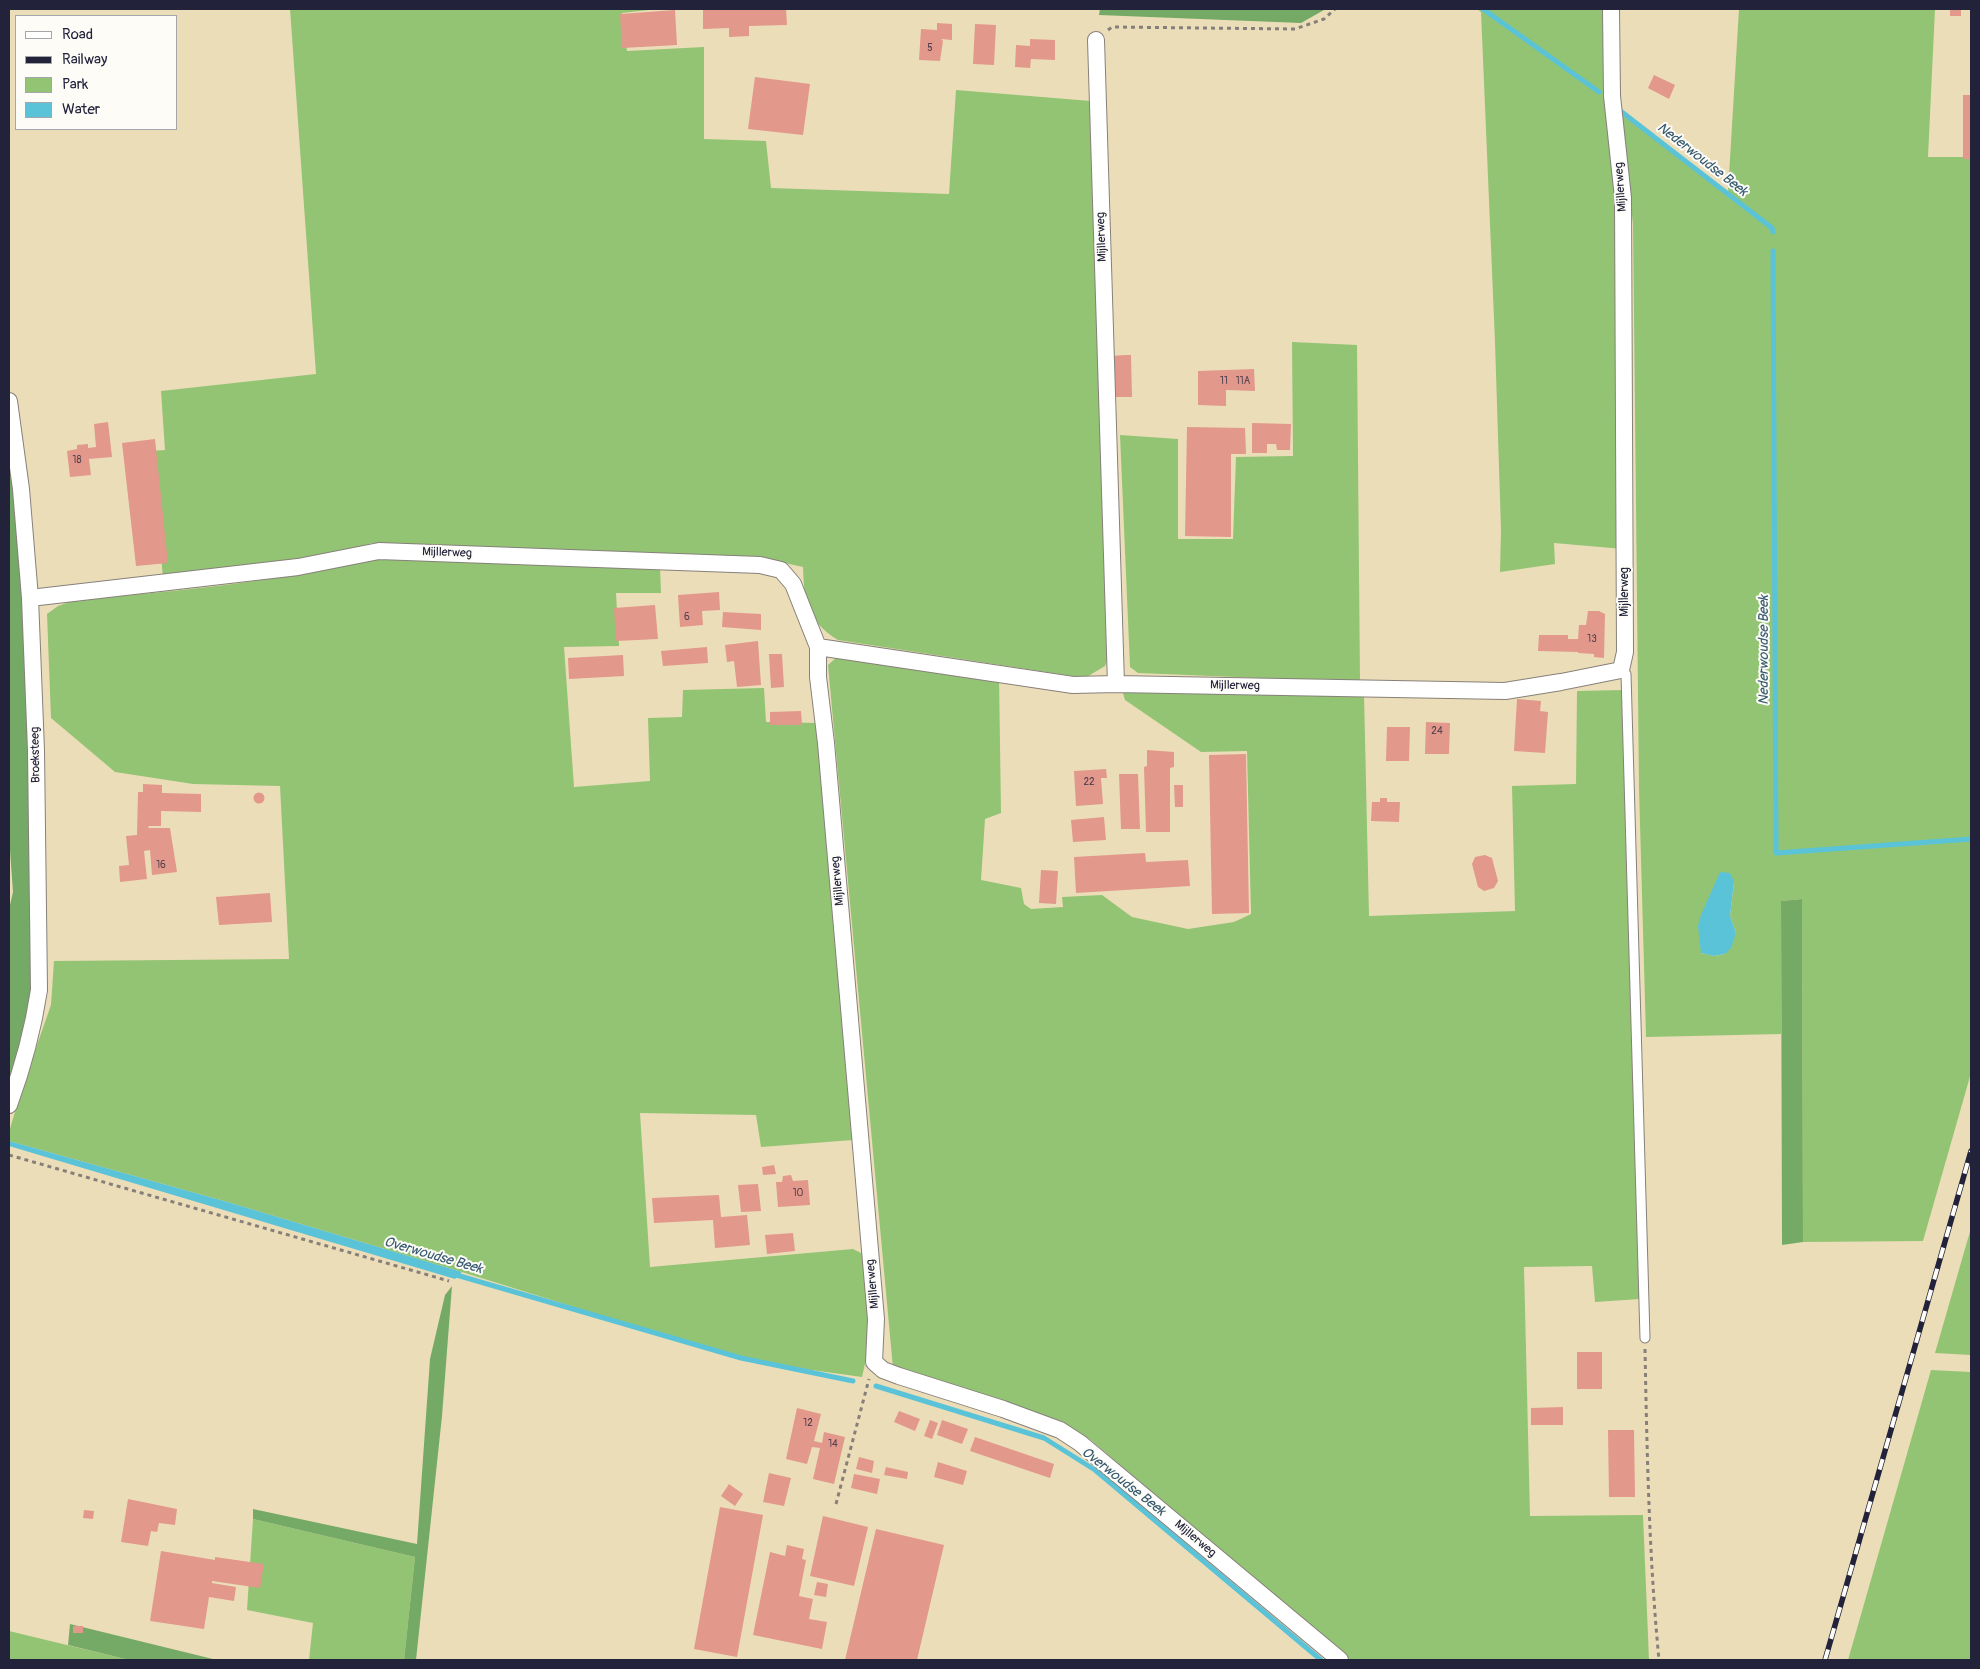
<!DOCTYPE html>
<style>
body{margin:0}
#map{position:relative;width:1980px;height:1669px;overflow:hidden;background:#ecddb9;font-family:Pangolin,sans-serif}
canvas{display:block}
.frame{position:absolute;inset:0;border:10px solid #22223b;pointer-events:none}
.legend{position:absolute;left:15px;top:15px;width:162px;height:115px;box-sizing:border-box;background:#fdfcf7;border:1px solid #a5a5ac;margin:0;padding:6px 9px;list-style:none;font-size:15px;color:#22223b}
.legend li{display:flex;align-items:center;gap:10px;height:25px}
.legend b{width:25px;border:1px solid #a5a5ac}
</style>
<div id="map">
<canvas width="1980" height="1669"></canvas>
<div class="frame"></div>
<ul class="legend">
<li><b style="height:6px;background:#fff"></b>Road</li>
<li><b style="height:6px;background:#22223b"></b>Railway</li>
<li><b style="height:14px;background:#92c474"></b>Park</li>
<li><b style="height:14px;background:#5bc3d8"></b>Water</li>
</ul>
</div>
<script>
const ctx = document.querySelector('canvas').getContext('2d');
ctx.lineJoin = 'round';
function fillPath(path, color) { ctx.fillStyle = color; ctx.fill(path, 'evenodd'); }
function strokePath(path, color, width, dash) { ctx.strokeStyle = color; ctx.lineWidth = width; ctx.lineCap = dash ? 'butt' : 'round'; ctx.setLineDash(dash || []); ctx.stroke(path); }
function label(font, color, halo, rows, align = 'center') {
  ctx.font = font + ' Pangolin,sans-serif'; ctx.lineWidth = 4; ctx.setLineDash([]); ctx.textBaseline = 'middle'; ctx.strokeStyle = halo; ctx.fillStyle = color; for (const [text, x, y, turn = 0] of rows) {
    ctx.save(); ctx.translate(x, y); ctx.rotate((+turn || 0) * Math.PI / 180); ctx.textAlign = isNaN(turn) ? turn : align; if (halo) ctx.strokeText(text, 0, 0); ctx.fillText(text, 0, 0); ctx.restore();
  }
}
const green = new Path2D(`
 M290,9h368l-36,4 5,38 77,-4v92l62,2 5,47 178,6 7,-104 135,11 16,496v64l-2,5 -20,12 -247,-38c-31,-19 -34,-39 -35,-73l-32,-7 -399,-17 -39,12 -170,22 -13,-126 15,-1 -4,-59 155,-17z
 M1477,9h127l10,156 9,384 -69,-6 1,21 -55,8 1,-42 -6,-188 -14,-330z
 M1739,9h196l-7,148h43v916l-48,168 -120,1 -1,-343 -21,2v133l-135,3 -7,-249 -6,-565 -15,-114 110,83zM1734,882l-4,34 6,17 -11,21 -10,2 -14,-3z
 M1292,342l65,3 3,337 -222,-9 -8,-6 -10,-232 58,4v100h55l3,-82 57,-1z
 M392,555l268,12 1,26h-45l3,53 -55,1 10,140 76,-6 -2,-63 34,-1 1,-27 81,-2 2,34 54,1 33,417 -92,7 -5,-32 -116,-2 10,154 203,-18 12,6 4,91 -7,31 -115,-16 -285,-89 -238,-71 -215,-60v-9l14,-47 28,-80 3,-44 235,-2 -9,-173 -87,-2 -78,-12 -64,-54 -4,-104 11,-8 14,-5c107,-11 215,-19 320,-46z
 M837,657l162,20 2,136 -16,6 -4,61 40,8 3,16 7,5 32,-2 -1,-10 40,-2 30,22 56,12 46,-7 17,-8 -4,-163 -46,1 -76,-52 -3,-10 242,4 5,222 146,-5 -3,-125 64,-2 1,-93 47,-1 16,609 -45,3 -3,-36 -68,1 6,249 113,-1 6,145h-302l-256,-220 -30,-19 -168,-53 -65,-703z
 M1971,1228v127l-36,-2z
 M1931,1370l40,2v288h-123z
 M253,1519l162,38 -11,103h-95l4,-37 -66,-13z
 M9,1631l120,29h-120z`);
const forest = new Path2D(`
 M1100,9h204l20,1 -23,13 -202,-8z
 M9,424l23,256 3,320 -26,91v-182l4,-17 -4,-55z
 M1802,899l1,343 -21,3 -1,-344z
 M452,1286l-10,130 -26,244h-12l11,-103 -162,-38v-10l164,35 13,-185 15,-64z
 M70,1624l147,36h-88l-61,-15z`);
const water = new Path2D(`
 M1720,872l10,1 4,9 -4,34 6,17 -5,15 -6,6 -11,2 -13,-3 -3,-27 3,-11z
 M9,1141l215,60 238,71 -7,7 -446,-133z`);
const stream = new Path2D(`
 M1483,9l116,83
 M1618,109l154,119 1,4
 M1773,251l3,602 195,-14
 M453,1274l288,84 112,23
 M876,1386l168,52 51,32 226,190`);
const building = new Path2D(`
 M703,9h83l1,16 -38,1v10l-20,1v-9l-26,1z
 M1950,9h11v7h-11z
 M675,10l2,35 -55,3 -2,-34z
 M937,23l15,1v16l-11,-1 2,2 -3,20 -21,-1 2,-31 16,1z
 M975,24l21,1 -2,40 -21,-1z
 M1030,39l25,1v20l-24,-1 -1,9 -15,-1 1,-22 14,1z
 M1654,75l21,10 -6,14 -21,-11z
 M755,77l55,7 -7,51 -55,-6z
 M1963,95h8v64h-8z
 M1125,355h6l1,42h-19l-1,-41z
 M1254,369l1,22 -29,-1v16l-28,-1v-34z
 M108,422l4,35 -23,2 2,16 -21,2 -3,-26 10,-2v-4l11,-1v4l8,-1 -2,-23z
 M1252,423l39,1 -1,26h-13l-1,-6h-9v9h-15z
 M1187,427l58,1 1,26h-15v83l-46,-1z
 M155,439l13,124 -32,3 -14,-123z
 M719,592l1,18 -18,1 1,14 -23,2 -2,-32z
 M655,605l3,34 -42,2 -2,-33z
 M1588,611h11l6,3 -1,44 -10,-1v-3l-16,-1v-1l-40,-1 1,-16h29v4h10l1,-14h7z
 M723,612l38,2v16l-39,-3z
 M758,641l3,44 -24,2 -3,-26 -7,1 -2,-17z
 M707,647l1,16 -45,3 -2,-15z
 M769,654h13l2,33 -13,1z
 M623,655l1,21 -55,3 -1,-21z
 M1517,699l24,2 -1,10 8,1 -3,41 -31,-2z
 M801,711l1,14h-32v-13z
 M1426,722l24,1 -1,31h-24z
 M1387,727h23l-1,34h-23z
 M1147,750l27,2v15l-4,1v64h-24l-2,-65 3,-1z
 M1246,754l3,159 -37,1 -3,-159z
 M1106,769l1,9h-6l2,26 -27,2 -2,-35z
 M1119,774h19l2,55h-19z
 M143,784l19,1v8l39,1v18l-40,-1v15h-12l-1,2h22l7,44 -25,3 -2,-25 -6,1 3,28 -27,3 -1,-16 10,-1 -3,-29 11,-1 1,-43h5z
 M1174,785h9v22h-8z
 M253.5 798a5.5 5.5 0 1 1 11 0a5.5 5.5 0 1 1-11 0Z
 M1380,798h7v4h13l-1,20 -28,-1 1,-19h8z
 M1104,817l2,23 -33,2 -2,-22z
 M1145,853l1,9 42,-2 2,26 -114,7 -2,-36z
 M1485,855l7,3 6,23 -4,7 -10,3 -6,-4 -6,-23 3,-7z
 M1041,870l17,1 -2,33 -17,-1z
 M270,893l2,29 -53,3 -3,-28z
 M774,1165l2,9 -13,1 -1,-8z
 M791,1175l2,6 15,-1 2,25 -32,2 -2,-25h6l1,-6z
 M758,1184l3,27 -20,1 -3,-27z
 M719,1195l2,22 26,-2 3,30 -35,3 -2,-28 -59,3 -2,-25z
 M793,1233l2,18 -28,3 -2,-19z
 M1577,1352h25v37h-25z
 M1563,1407v18h-32v-17z
 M797,1408l24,6 -7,27 8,2 2,-11 21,5 -11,47 -21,-5 7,-31 -8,-1 -5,17 -21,-5z
 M899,1411l21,8 -5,12 -21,-9z
 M930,1420l8,3 -6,16 -8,-3z
 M942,1420l26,9 -6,15 -25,-9z
 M1608,1430h26l1,67h-26z
 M975,1437l79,27 -4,14 -80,-27z
 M859,1457l15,4 -2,12 -16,-4z
 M938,1462l29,9 -4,14 -29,-8z
 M886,1467l22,5 -1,7 -23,-4z
 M769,1473l22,5 -7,28 -21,-4z
 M854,1474l26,5 -3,15 -26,-6z
 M729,1484l14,10 -8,12 -14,-10z
 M128,1499l49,10 -2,16 -16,-2 -2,9 -6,-1 -3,15 -27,-4z
 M720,1507l43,8 -26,142 -43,-8z
 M84,1510l10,1 -1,8 -10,-1z
 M823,1516l45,11 -14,59 -44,-10z
 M876,1529l68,16 -27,115h-72z
 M787,1545l17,4 -2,10 4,1 -7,36 14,3 -4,20 18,3 -5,27 -69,-14 17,-83 15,4z
 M161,1551l54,9v-3l49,7 -4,24 -48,-7v2l24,4 -2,14 -25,-4 -5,32 -54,-8z
 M817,1582l11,2 -2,13 -12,-2z
 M73,1626h10v7h-10z`);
const path = new Path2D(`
 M1108,30l4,-3 183,2 29,-10 11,-10
 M9,1155l440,126
 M1645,1349c2,104 4,208 14,311
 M836,1504l33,-125`);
const lane = new Path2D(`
 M1621,670l5,4 19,664`);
const street = new Path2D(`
 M9,401l12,88 9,109 6,152 3,240c-6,40 -16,77 -30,115
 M30,598l268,-31 81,-16 381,14 21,5 12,14 25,63 255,38 43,-1 -20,-644
 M818,647v30l8,66 50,576 -2,43 9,8 16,6 104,33 57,21 20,13 260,217
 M1116,684l389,7 56,-9 60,-12 4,-18 -2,-454 -11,-102 -1,-87`);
const rail = new Path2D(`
 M1825,1660l146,-509`);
const numberNames = [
 ["5",930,48],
 ["11",1224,381],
 ["11A",1243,381],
 ["18",77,460],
 ["6",687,617],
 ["13",1592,639],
 ["24",1437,731],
 ["22",1089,782],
 ["16",161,865],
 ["10",798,1193],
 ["12",808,1423],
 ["14",833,1444]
];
const streetNames = [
 ["Mijllerweg",1621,187,-94],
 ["Mijllerweg",1102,237,-92],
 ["Mijllerweg",447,553,2],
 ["Mijllerweg",1625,592,-90],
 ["Mijllerweg",1235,686,1],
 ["Broeksteeg",36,755,-91],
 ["Mijllerweg",838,881,-95],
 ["Mijllerweg",873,1284,-95],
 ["Mijllerweg",1195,1539,40]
];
const waterNames = [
 ["Nederwoudse Beek",1702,160,38],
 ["Nederwoudse Beek",1764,650,-90],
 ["Overwoudse Beek",433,1256,16],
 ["Overwoudse Beek",1123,1482,38]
];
fillPath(green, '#92c474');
fillPath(forest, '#75aa66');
fillPath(water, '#5bc3d8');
strokePath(stream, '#5bc3d8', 5);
fillPath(building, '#e2988a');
strokePath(lane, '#87807a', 11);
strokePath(street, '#87807a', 18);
strokePath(path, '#87807a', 3, [4, 4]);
strokePath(lane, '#fff', 9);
strokePath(street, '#fff', 16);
strokePath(rail, '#22223b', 5.5);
strokePath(rail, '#fdfcf7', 4, [11]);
label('10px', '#52404f', null, numberNames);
label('12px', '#22223b', '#fdfcf7', streetNames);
label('italic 14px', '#365a72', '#fdfcf7', waterNames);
</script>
